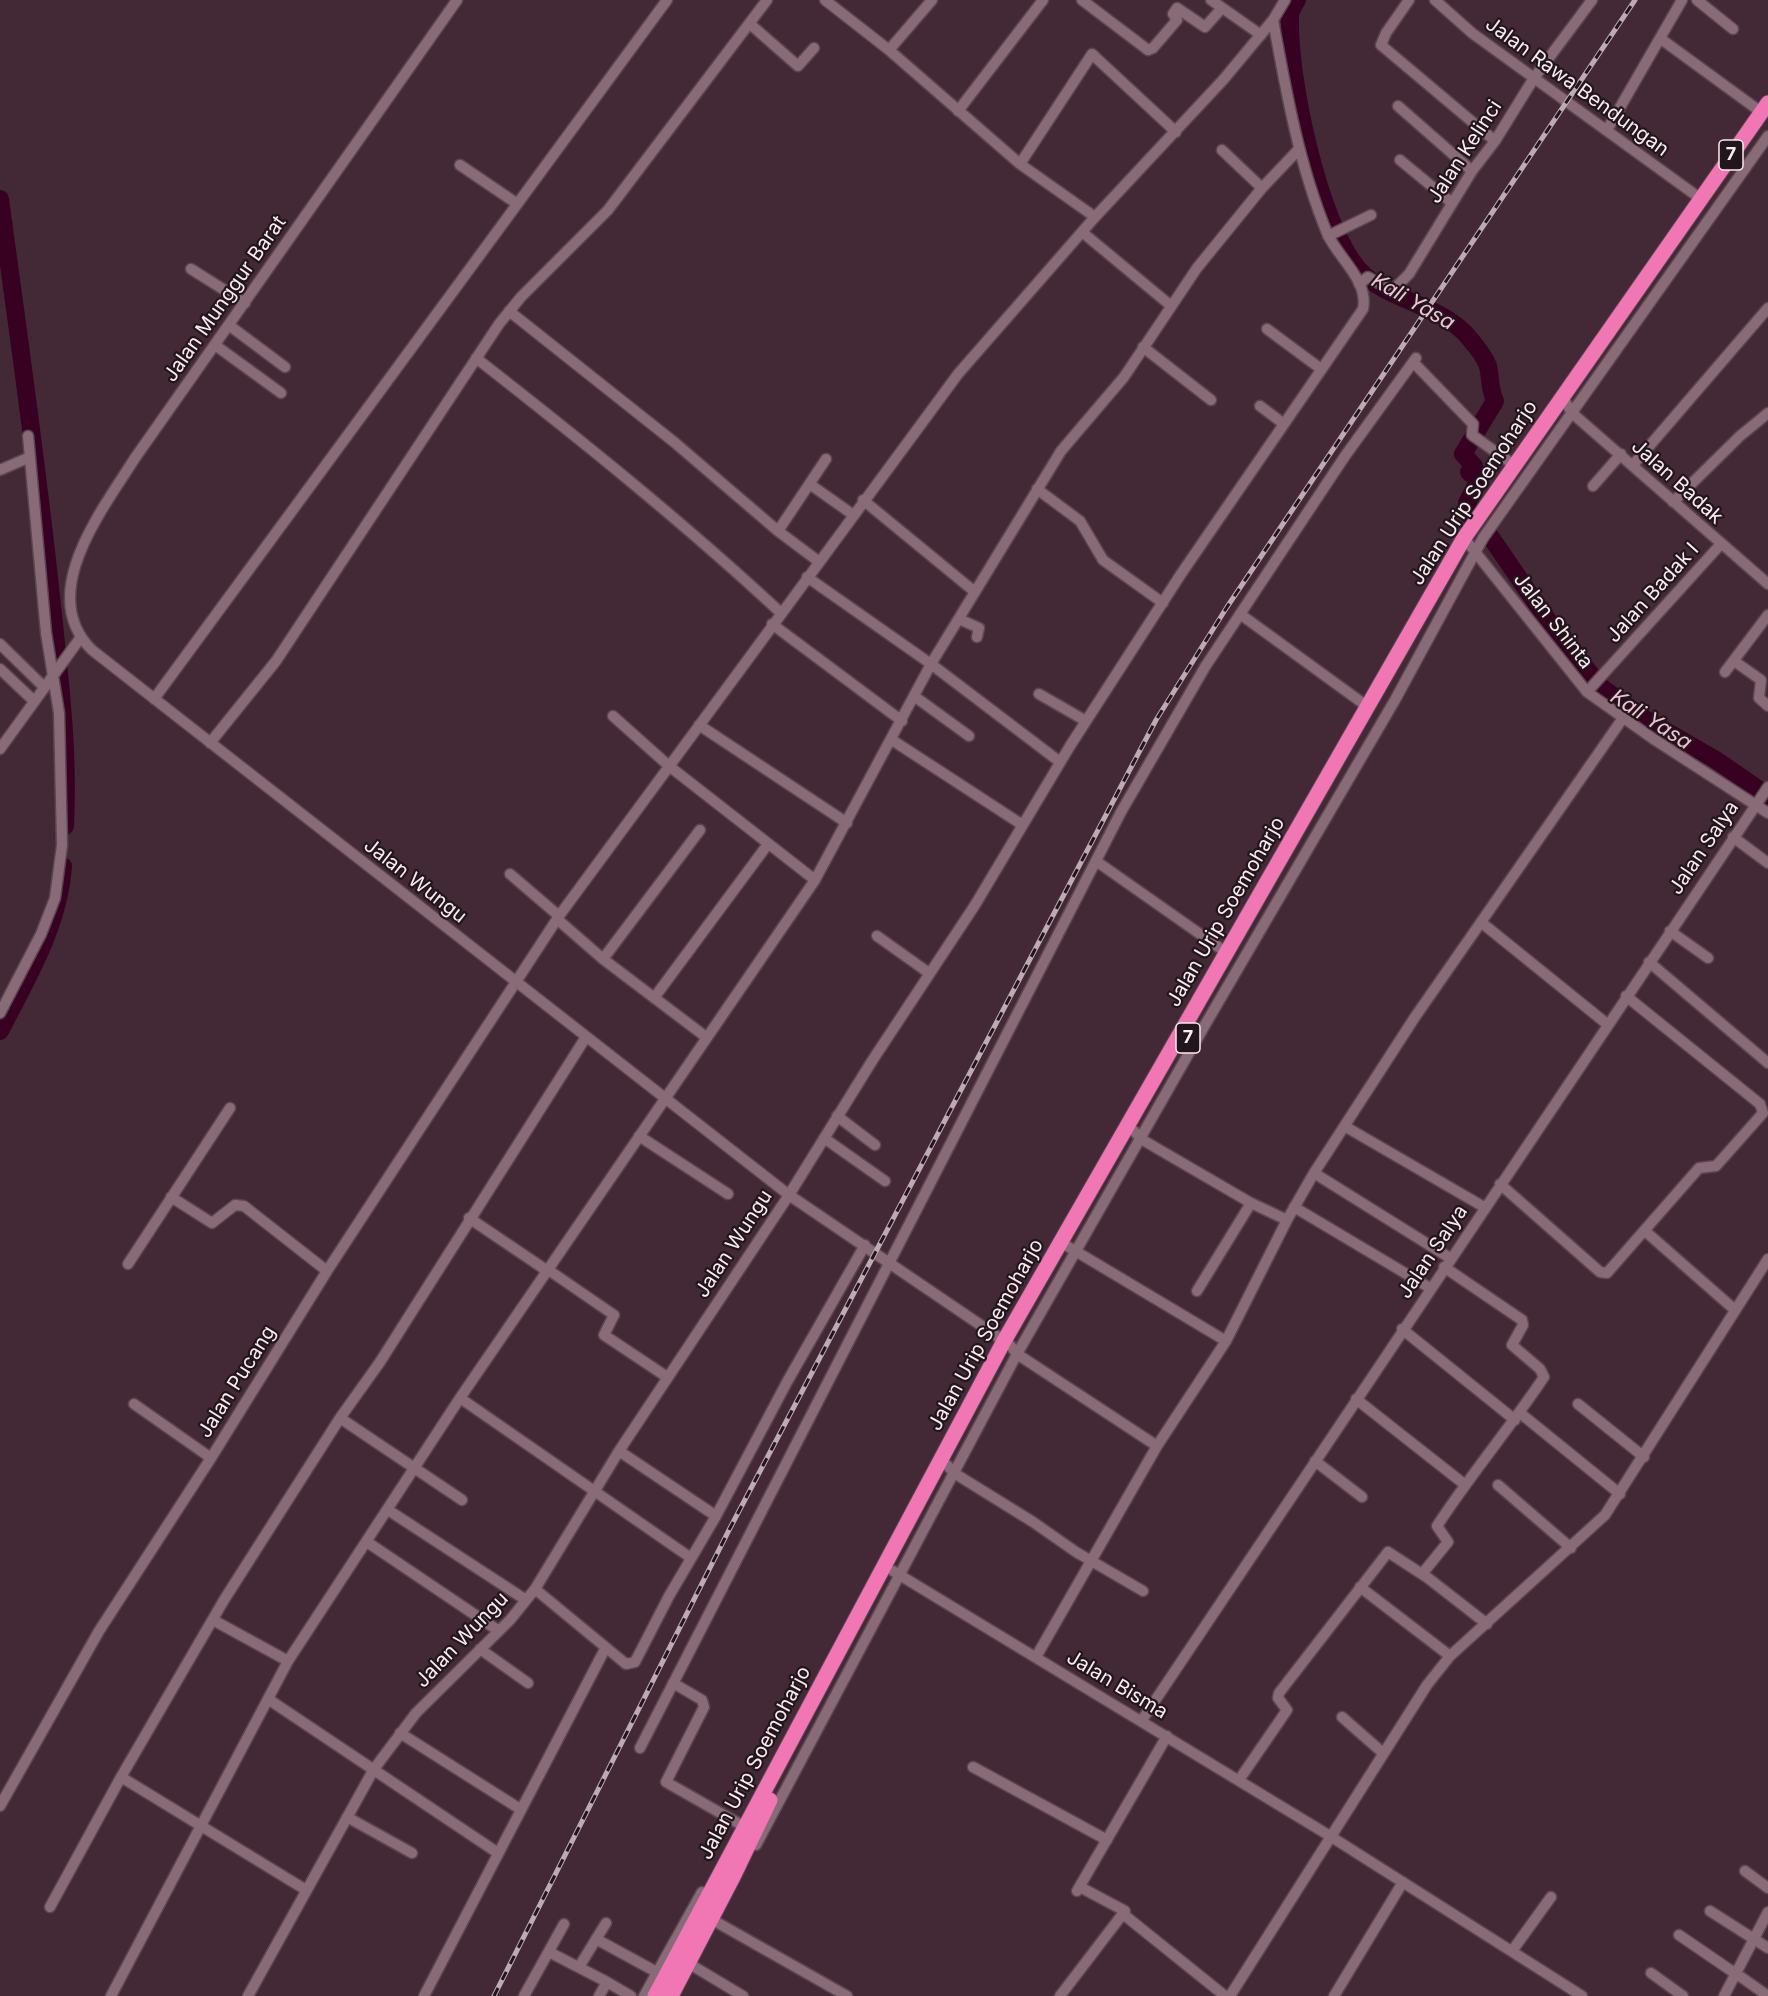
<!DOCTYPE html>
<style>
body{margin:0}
canvas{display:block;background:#422935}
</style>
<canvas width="1768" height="1996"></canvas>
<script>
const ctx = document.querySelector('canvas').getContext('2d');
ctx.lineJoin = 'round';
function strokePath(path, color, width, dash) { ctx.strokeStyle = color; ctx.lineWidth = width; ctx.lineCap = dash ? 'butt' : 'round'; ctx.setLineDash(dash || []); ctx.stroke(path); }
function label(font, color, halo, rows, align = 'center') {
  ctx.font = font + ' Inter,sans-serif'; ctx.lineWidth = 4.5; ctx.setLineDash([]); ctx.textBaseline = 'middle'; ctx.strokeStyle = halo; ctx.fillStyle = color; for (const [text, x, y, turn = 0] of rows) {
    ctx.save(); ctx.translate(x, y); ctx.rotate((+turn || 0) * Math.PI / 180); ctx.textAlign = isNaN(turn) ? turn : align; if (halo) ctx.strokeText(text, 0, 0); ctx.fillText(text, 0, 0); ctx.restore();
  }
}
const river = new Path2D(`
 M1297,0c-3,5 -7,11 -7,17 -2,60 29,208 69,253 29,32 84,34 111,69 6,7 15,19 18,27 3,13 1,22 7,35l-32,53 11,12 -5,6 10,8 -12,23 2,12
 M0,199c18,133 37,264 51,397 8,76 18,154 14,230
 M1490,536l57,83 54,68 44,32 71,41 52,36
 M0,1031c27,-53 59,-105 63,-165`);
const minor = new Path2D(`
 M457,0l-322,458c-32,51 -100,136 -43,192l697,545 215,146
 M825,0l64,50 131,114 75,53
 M1082,0l66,50 5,-2 24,-28 -4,-6 4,-6 28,19 17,-19
 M1211,0l50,35
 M1409,0l-23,33 -5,12 114,96
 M1435,0l37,33 229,166
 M1697,0l36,29
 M750,24l48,42 16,-18
 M1661,39l100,73
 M889,50l43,-50
 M1398,106l74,65
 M958,111l85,-111
 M1607,130l75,-130
 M1222,150l40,38
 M1400,160l52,43
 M1020,164l72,-110 84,78
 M460,165l56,38
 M1082,232l88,73
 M1328,236l43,-21
 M191,269l54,34
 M1359,284l9,-7 24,14 17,-17 63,-103 23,-30 39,-63 58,-78
 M509,311l165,131 104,89 48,-72
 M230,326l55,41
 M1267,329l54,40
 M215,345l66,48
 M1143,347l68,53
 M476,358c105,82 207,164 305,255
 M1413,362l60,62 -1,11 42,30
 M1566,403l6,10 196,171
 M1260,406l24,18
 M1633,465l135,-157
 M0,470l30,-13
 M811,485l41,29
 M1593,486l28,-32
 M1037,489l43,32 23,39 60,43
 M863,500l112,92
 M1673,502l67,-66 28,-23
 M778,531l40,30
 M1468,543l119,149 65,46 116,75
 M807,577l124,87 129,98
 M1240,614l128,93
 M959,619l20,9 -2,9
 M772,624l130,97
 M0,644l44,43
 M1734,661l27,19 -2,18 9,8
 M0,669l34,32
 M1725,672l43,-57
 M1587,692l133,-147
 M1039,694l47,27
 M914,696l55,40
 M154,699l513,-699
 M613,716l56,50 146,114 116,-216 130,-213 63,-74 73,-109 65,-80 37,-39
 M699,725l148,98
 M892,740l129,84
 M210,743l66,-82 223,-337 22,-27 87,-87 159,-210
 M0,749l81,-112
 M1733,837l35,26
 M1096,861l131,92
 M510,874l49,42
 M557,919l46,40 103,78
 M1482,923l125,101
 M1670,931l38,27
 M877,936l52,37
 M603,959l97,-129
 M1649,962l119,101
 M654,998l114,-154
 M0,1013l41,-79 14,-36 7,-53 -3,-132 -13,-80 -18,-197
 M837,1116l38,29
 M1346,1127l138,80
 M1134,1131l7,8 110,64 36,17
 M639,1136l89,58
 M824,1138l61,43
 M1314,1173l136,85
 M1500,1184l100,88 7,1 92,-105 17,-2 47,-53 -3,-9 -134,-108
 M171,1197l41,26 23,-18 9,1 83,65
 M1294,1207l136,81
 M469,1218l77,52
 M1645,1231l90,79
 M1067,1246l159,95
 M128,1264l102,-156
 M547,1269l67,46 -10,20 63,42
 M1197,1291l54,-88
 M1402,1329l113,91
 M1010,1345l7,9 140,92
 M460,1398l231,160
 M1356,1399l108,85
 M134,1404l77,54
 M1578,1404l66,53
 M1520,1413l100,81
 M340,1418l122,82
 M619,1451l97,65
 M1315,1461l47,36
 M947,1465l7,8 79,49 43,30 67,39
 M1498,1485l73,63
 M388,1510l138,90
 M367,1542l132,89
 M893,1571l437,265 252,160
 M1422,1574l26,-32 -11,-16c33,-51 73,-98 107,-149l-4,-8 -28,-24 11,-20 -1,-5 -78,-53
 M1360,1587l90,69
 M535,1589l91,75 9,-2 34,-66 47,-80 71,-134 78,-137
 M213,1620l75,41
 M480,1649l48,34
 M1036,1657l121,-211 69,-105 61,-121 27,-47 101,-156 208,-299
 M673,1683l29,17 2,7 -38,75 79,45
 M268,1699l230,154
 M1342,1717l41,36
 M1142,1720l626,-933
 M400,1733l120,76
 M640,1748l481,-936 84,-145 140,-211 71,-98
 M973,1767l134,73
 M121,1777l185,113
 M1239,1780l48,-70 -9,-12 1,-5 109,-141 40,26 59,46
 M0,1806l99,-175 112,-173 116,-187 232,-355 399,-542 137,-157 128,-137 50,-60 12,-20
 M347,1817l65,36
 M756,1845l261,-491 188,-329 190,-325 88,-162 285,-402
 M1745,1871l23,17
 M1077,1891l90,-155
 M50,1907l71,-130 103,-177 116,-182 40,-56 206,-325
 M1710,1911l58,37
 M1123,1914l102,82
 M711,1919l136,77
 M1679,1935l57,39
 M596,1939l66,36
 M1512,1951l39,-54
 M549,1952l58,30
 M688,1963l55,33
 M579,1967l27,-44
 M1651,1973l32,23
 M1741,1977l27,19
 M111,1996l177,-335 172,-263 355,-518
 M248,1996l126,-227 42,-56 94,-93 25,-31 84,-138 170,-256 83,-134 103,-156 95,-159 111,-172 182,-265c6,-29 -26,-52 -36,-76 -28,-68 -41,-141 -54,-213
 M424,1996l181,-347
 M524,1996l40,-72
 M599,1996l8,-14 24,14
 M644,1996l58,-104
 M1060,1996l65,-85 -45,-24
 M1230,1996l197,-311 23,-29 155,-141 163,-256
 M1334,1996l69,-114
 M1724,1996l44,-84`);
const highway = new Path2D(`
 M655,1996l349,-655 460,-803 304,-435
 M671,1996l63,-121 36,-75`);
const rail = new Path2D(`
 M494,1996l235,-466 427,-810 71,-113 408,-607`);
const shields = [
 [1731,155,24],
 [1188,1038,24]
];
const shieldNames = [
 ["7",1731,155],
 ["7",1188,1038]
];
const streetNames = [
 ["Jalan Rawa Bendungan",1577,87,36],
 ["Jalan Kelinci",1465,152,-57],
 ["Jalan Munggur Barat",225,299,-55],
 ["Jalan Badak",1677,482,42],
 ["Jalan Urip Soemoharjo",1474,493,-57],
 ["Jalan Badak I",1653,593,-48],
 ["Jalan Shinta",1553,621,52],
 ["Jalan Salya",1704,848,-56],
 ["Jalan Wungu",415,881,38],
 ["Jalan Urip Soemoharjo",1226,912,-60],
 ["Jalan Wungu",734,1244,-57],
 ["Jalan Salya",1433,1252,-56],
 ["Jalan Urip Soemoharjo",986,1335,-61],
 ["Jalan Pucang",237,1382,-58],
 ["Jalan Wungu",462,1640,-46],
 ["Jalan Bisma",1117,1685,31],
 ["Jalan Urip Soemoharjo",755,1763,-62]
];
const waterNames = [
 ["Kali Yasa",1413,302,30],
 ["Kali Yasa",1651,720,33]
];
strokePath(river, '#380021', 18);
strokePath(minor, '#5b454f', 13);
strokePath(highway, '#5b454f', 17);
strokePath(minor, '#896b78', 10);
strokePath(highway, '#f177b4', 15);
strokePath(rail, '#beaab3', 5);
strokePath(rail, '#21161b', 3, [9]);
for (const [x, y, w] of shields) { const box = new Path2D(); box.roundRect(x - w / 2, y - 15, w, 30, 4.5); ctx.fillStyle = '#21161b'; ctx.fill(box); strokePath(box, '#fceaf1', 1.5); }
label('bold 18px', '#fceaf1', null, shieldNames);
label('20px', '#fceaf1', '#21161b', streetNames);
label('italic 21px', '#f2c2d7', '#21161b', waterNames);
</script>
